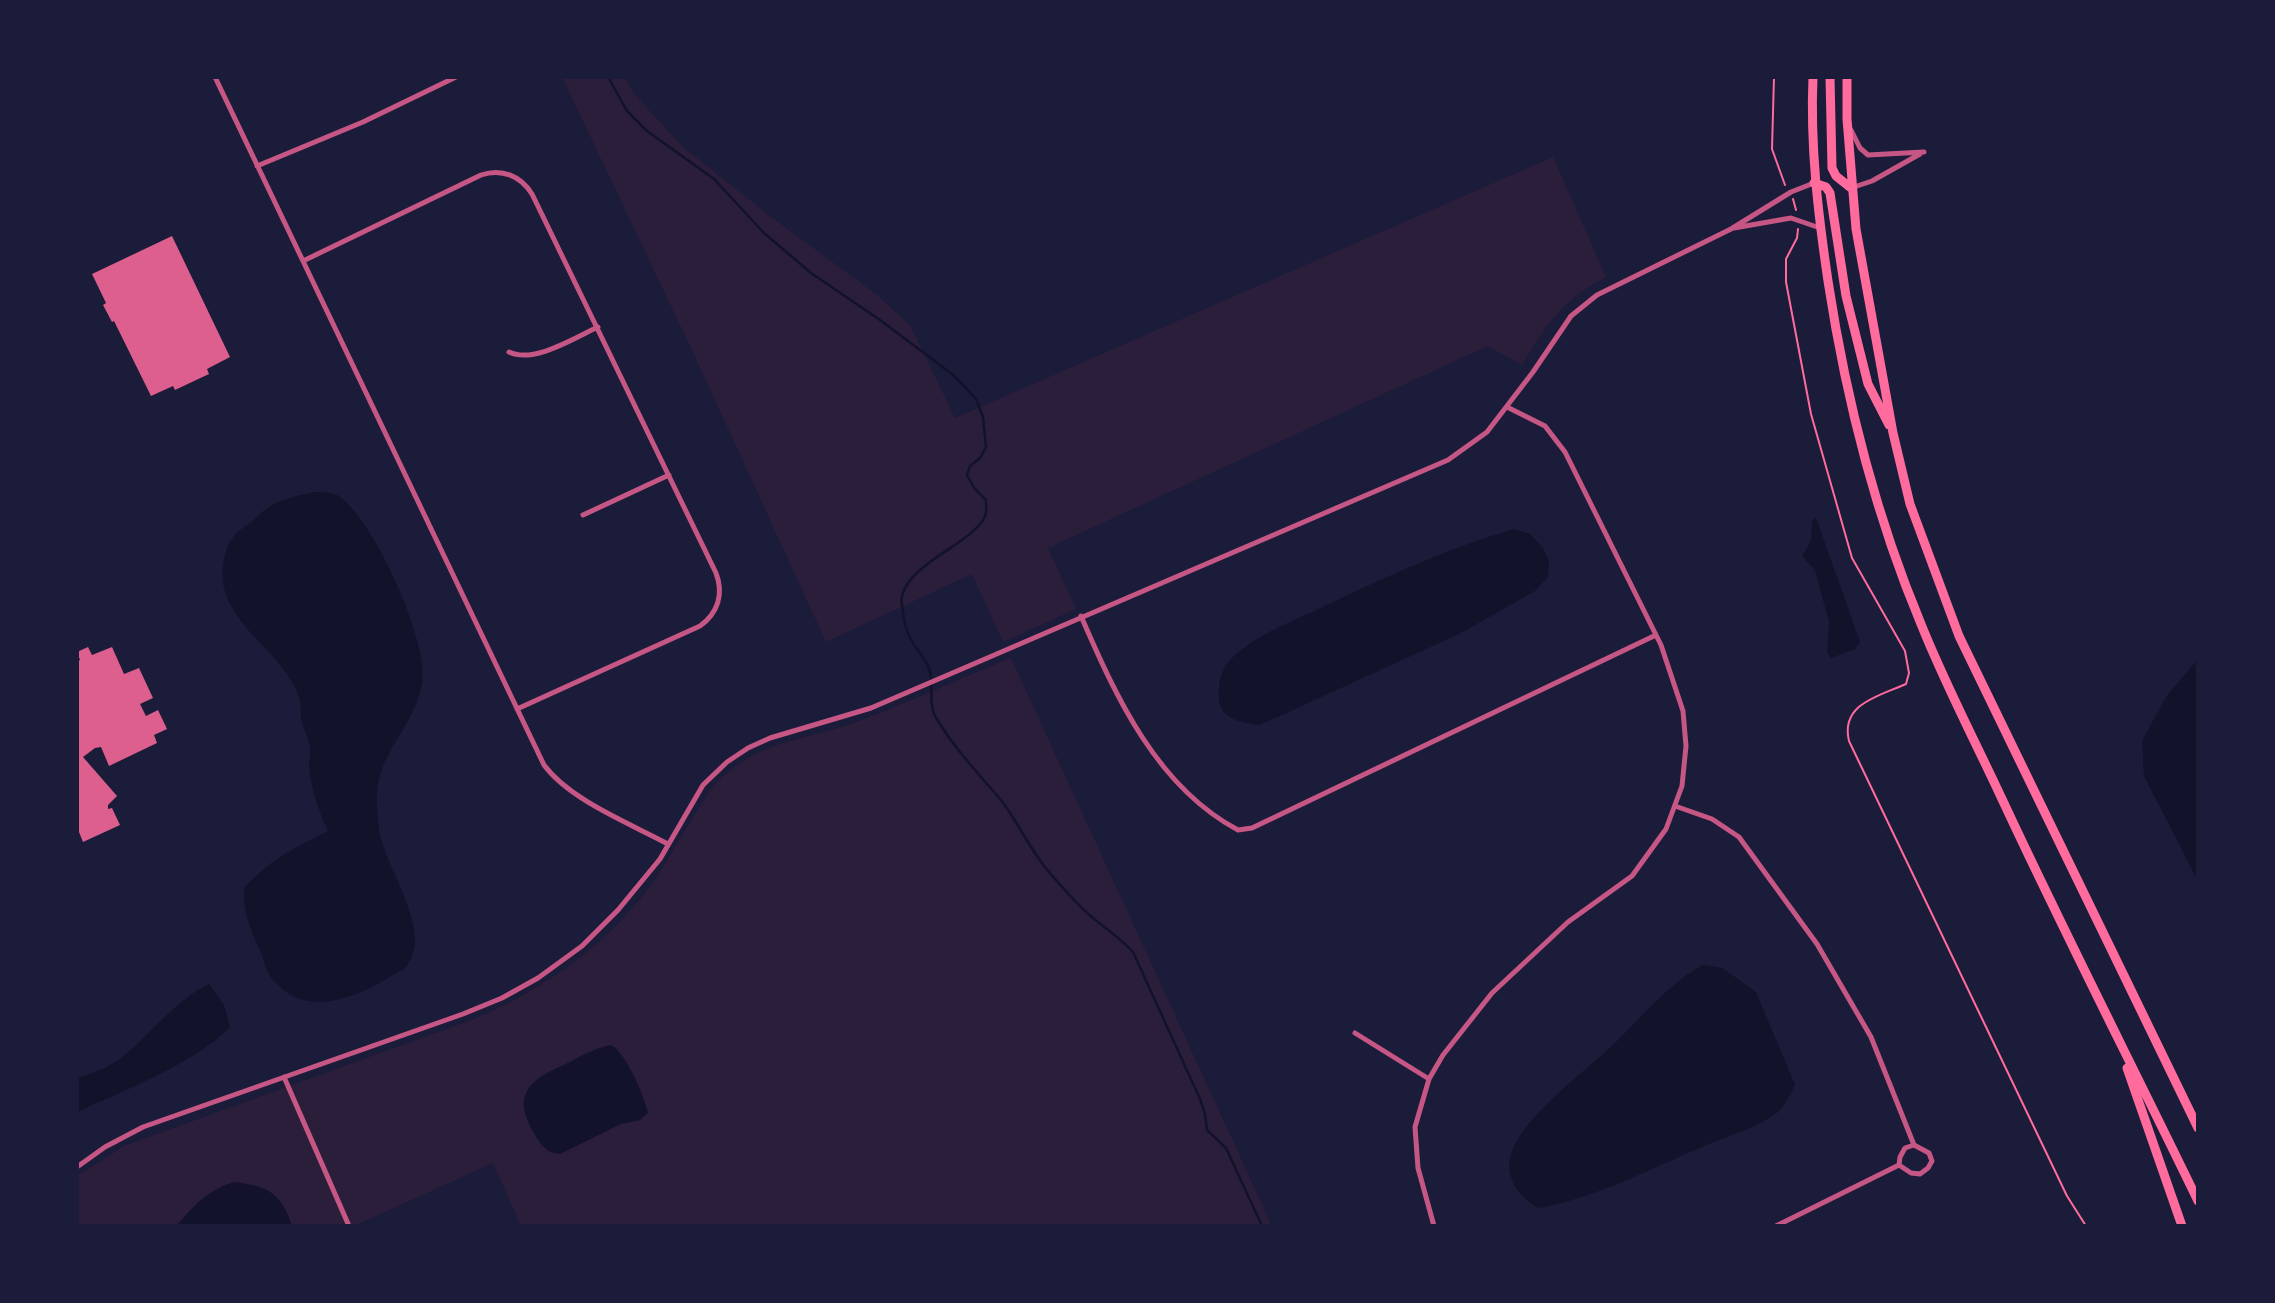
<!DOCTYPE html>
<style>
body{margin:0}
#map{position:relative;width:2275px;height:1303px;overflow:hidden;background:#1b1b3a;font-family:"Work Sans",sans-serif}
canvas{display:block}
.frame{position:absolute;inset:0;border:79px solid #1b1b3a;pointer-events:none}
</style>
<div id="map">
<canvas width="2275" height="1303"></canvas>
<div class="frame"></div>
</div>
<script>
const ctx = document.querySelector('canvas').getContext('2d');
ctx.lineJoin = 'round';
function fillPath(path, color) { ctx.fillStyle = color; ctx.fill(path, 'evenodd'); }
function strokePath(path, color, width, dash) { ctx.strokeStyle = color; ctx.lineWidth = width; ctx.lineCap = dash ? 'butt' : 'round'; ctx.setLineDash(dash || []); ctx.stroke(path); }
const green = new Path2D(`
 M562,77h62l11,18 48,52 91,72 102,75 34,31 45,93 598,-261 53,120c-46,25 -58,46 -84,88l-34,-19 -440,202 28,61 -73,33 -31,-68 -146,68 -128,-279z
 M1011,658l261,568h-751l-28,-63 -139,63h-277v-50l47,-30 350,-127c72,-30 136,-76 182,-141 19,-28 34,-59 54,-87 46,-54 92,-48 152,-71 50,-19 99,-42 149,-62z`);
const water = new Path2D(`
 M316,492c6,0 15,0 21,3 35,20 93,148 85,189 -8,44 -47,70 -45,117 0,12 1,26 4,37 8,35 54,98 24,130 -39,24 -94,56 -132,12 -7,-8 -9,-20 -13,-30 -10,-22 -17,-37 -16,-62 27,-29 48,-39 83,-56v-4c-9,-17 -16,-41 -18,-61 0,-6 2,-14 1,-21 -2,-10 -8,-19 -9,-30 -1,-5 1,-11 -1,-16 -15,-52 -89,-79 -76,-140 4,-19 10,-27 26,-37 6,-4 10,-10 16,-14 14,-10 33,-14 50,-17z
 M1816,518l44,124 -5,7 -24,9 -4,-5 2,-31 -14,-52 -13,-14 9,-15 1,-20z
 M1514,529l16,5 13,14 6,13 -1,16 -13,14 -74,42 -201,92c-16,-2 -39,-5 -41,-25 -1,-15 1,-29 11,-40 23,-23 54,-35 82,-48 65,-31 133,-63 202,-83z
 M2198,659v222l-54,-105 -2,-35 24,-44z
 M1703,965l19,3 34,24 39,93c-5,9 -9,20 -17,27 -21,16 -50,24 -74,34 -54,23 -108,52 -166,62 -21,-12 -35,-33 -26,-57 14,-37 74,-80 103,-108 28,-27 54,-60 88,-78z
 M209,984l15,21 6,22c-35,36 -107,64 -153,85v-33c13,-6 29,-10 40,-18 32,-23 56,-60 92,-77z
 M611,1045c14,6 34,52 37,68l-8,7 -19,4 -61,30c-12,0 -19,-9 -25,-19 -26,-44 -3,-56 35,-73 13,-7 26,-14 41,-17z
 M234,1182c33,4 47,10 58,44h-116c19,-21 30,-35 58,-44z`);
const stream = new Path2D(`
 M608,77l19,34 20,20 67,48 50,54 47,40 69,47 72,54 14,14 10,11 7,18 3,30 -6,11 -10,8 -3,9 7,13 12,12c0,5 1,11 -1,16 -11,27 -75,46 -83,80 -1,4 0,11 1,16 2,24 12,33 24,52 9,14 0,37 8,52 18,31 43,57 66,84 15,20 26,43 41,63 10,14 23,27 35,40 17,19 39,30 56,49l67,147 5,15 2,16 19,18 36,78`);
const building = new Path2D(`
 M172,236l58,121 -23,12 2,5 -34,16 -2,-4 -22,10 -37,-75 -2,1 -9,-17 3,-2 -14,-29z
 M88,647l4,8 20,-8 12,27 15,-6 14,30 -13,6 6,12 12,-6 9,19 -13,6 3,8 -48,23 -8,-19 -6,1 -12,9 34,39 -9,9v4l4,-1 8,17 -37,17 -6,-15v-166l3,-1 -3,-8z`);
const path = new Path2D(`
 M1774,77l-2,72 13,36
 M1793,199l3,11
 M1798,229l-1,9 -11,21v23l25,132 41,144 53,93 4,22 -3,11c-27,12 -66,20 -57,57l218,455 19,30`);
const minor = new Path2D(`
 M215,77l329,688c26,35 85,58 124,79
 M1851,130l9,18 8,7 56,-3
 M257,166l106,-44 93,-45
 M1851,188l21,-7 48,-27
 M1734,228l57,-10 29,10
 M303,261l178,-86c21,-7 40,1 51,19l184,379c8,21 2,40 -16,53l-183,83
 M509,352c25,12 65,-14 89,-25
 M583,515l86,-40
 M1081,616c35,81 76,171 157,214l14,-2 404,-193
 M1675,806l37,13 27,18 78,107 54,93 43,108
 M1355,1033l74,46
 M284,1077l65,149
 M1914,1145l15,8 3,8 -4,7 -8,6 -9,-1 -12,-8 1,-8 5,-9z
 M77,1167l28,-20 38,-20 320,-113 39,-16 36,-20 44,-32 36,-36 42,-51 43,-74 24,-23 21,-14 22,-10 101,-30 577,-248 39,-28 46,-60 38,-56 26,-21 134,-66 60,-37 23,-9
 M1434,1226l-16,-58 -3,-41 14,-48 14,-24 49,-62 76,-71 64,-46 34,-47 16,-43 4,-40 -3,-35 -22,-66 -96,-193 -20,-26 -38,-19
 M1776,1226l123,-61`);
const primary = new Path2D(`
 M1813,77c-3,69 5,136 15,204 18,118 47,233 93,343 24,60 54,117 81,175 63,135 131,268 196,402
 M1830,77l2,91 4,8 15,12
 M1847,77v42l9,110 37,204 17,71 49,132 239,492
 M1814,183l12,4 4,6 16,103 22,88 21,41
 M2127,1068l55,158`);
fillPath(green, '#2a1e3b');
fillPath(water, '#12122b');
strokePath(stream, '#12122b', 2.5);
fillPath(building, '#dd5f8e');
strokePath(path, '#ff6b9d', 2);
strokePath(minor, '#c65784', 5);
strokePath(primary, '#ff6b9d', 9);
</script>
